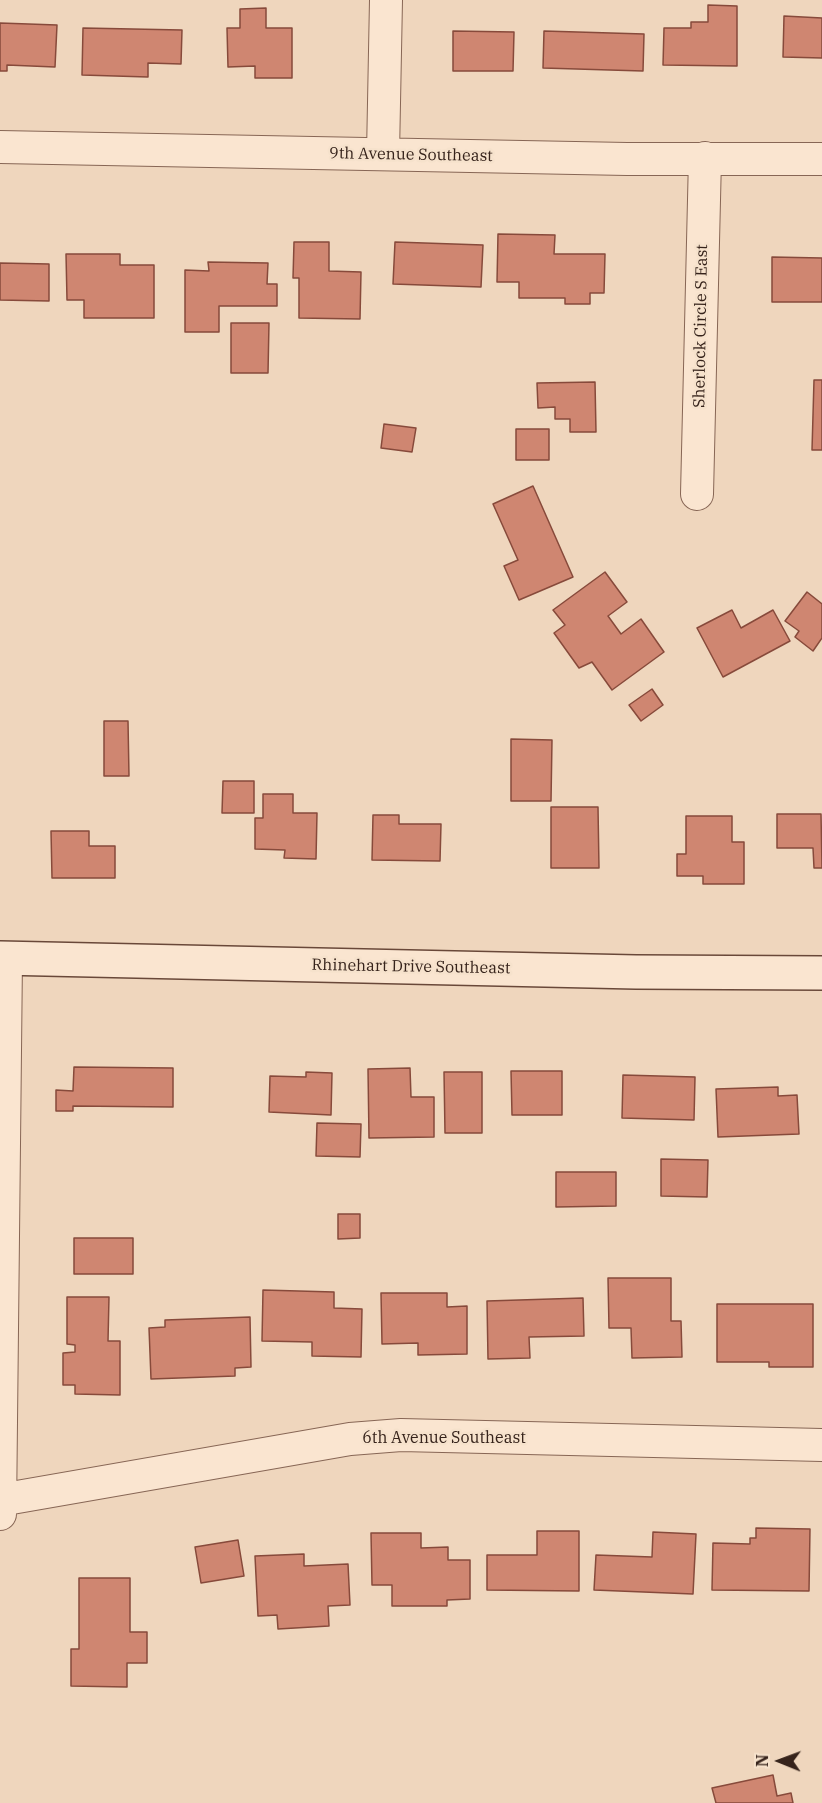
<!DOCTYPE html>
<style>
body{margin:0}
#map{position:relative;width:822px;height:1803px;overflow:hidden;background:#efd6bd;font-family:"IBM Plex Serif",serif}
canvas{display:block}
.north{position:absolute;left:750px;top:1731px;width:60px;height:60px;-webkit-text-stroke:4px #f6e2cc;paint-order:stroke;rotate:271deg;font-size:16px;font-weight:700;line-height:24px;text-align:center;color:#36231b}
.north::after{content:'';display:block;margin:auto;width:21px;height:27px;background:#36231b;clip-path:polygon(50% 0,100% 100%,50% 72%,0 100%)}
</style>
<div id="map">
<canvas width="822" height="1803"></canvas>
<div class="north">N</div>
</div>
<script>
const ctx = document.querySelector('canvas').getContext('2d');
ctx.lineJoin = 'round';
function fillPath(path, color) { ctx.fillStyle = color; ctx.fill(path, 'evenodd'); }
function strokePath(path, color, width, dash) { ctx.strokeStyle = color; ctx.lineWidth = width; ctx.lineCap = dash ? 'butt' : 'round'; ctx.setLineDash(dash || []); ctx.stroke(path); }
function label(font, color, halo, rows, align = 'center') {
  ctx.font = font + ' "IBM Plex Serif",serif'; ctx.lineWidth = 5; ctx.setLineDash([]); ctx.textBaseline = 'middle'; ctx.strokeStyle = halo; ctx.fillStyle = color; for (const [text, x, y, turn = 0] of rows) {
    ctx.save(); ctx.translate(x, y); ctx.rotate((+turn || 0) * Math.PI / 180); ctx.textAlign = isNaN(turn) ? turn : align; if (halo) ctx.strokeText(text, 0, 0); ctx.fillText(text, 0, 0); ctx.restore();
  }
}
const building = new Path2D(`
 M708,5l29,1v60l-74,-1 1,-37h27v-6h17z
 M266,8v20h26v50h-37v-12l-27,1 -1,-39h13v-19z
 M784,16l38,2v40l-39,-1z
 M0,23l57,2 -2,42 -48,-2v6h-7z
 M83,28l99,2 -1,34 -33,-1v14l-66,-2z
 M453,31l61,1 -1,39h-60z
 M544,31l100,3 -1,37 -100,-3z
 M498,234l57,1 -1,19h51l-1,39h-14v11h-25v-6h-46v-16h-22z
 M294,242h35v29l32,1 -1,47 -61,-1v-40h-6z
 M395,242l88,3 -2,42 -88,-3z
 M66,254h54v11h34v53h-70v-18h-17z
 M772,257l50,1v44h-50z
 M208,262l60,1 -1,21h10v22h-58v26h-34v-62l24,1z
 M0,263l49,1v37l-49,-1z
 M231,323h38l-1,50h-37z
 M814,380h8v70h-10z
 M595,382l1,50h-26v-13h-15v-12l-17,1 -1,-25z
 M384,424l32,4 -4,24 -31,-4z
 M516,429h33v31h-33z
 M533,486l40,91 -54,23 -15,-34 14,-6 -25,-56z
 M605,572l22,30 -19,14 13,18 20,-15 23,33 -52,38 -20,-28 -13,6 -25,-35 11,-8 -12,-15z
 M807,592l15,12v34l-9,13 -18,-14 4,-6 -14,-10z
 M732,610l9,18 32,-18 17,31 -67,36 -26,-49z
 M652,689l11,16 -22,16 -12,-16z
 M104,721h24l1,55h-25z
 M511,739l41,1 -1,61h-40z
 M223,781h31v32h-32z
 M263,794h30v19h24l-1,46 -32,-1 1,-8 -30,-1v-31h8z
 M551,807h47l1,61h-48z
 M777,814h44l1,54h-8l-1,-20h-36z
 M373,815h26v9h42l-1,37 -68,-1z
 M686,816h46v26h12v42h-41v-8h-26v-22h9z
 M51,831h38v15h26v32h-63z
 M74,1067l99,1v39l-100,-1v5h-17v-21l17,1z
 M410,1068l1,29h23v40l-65,1 -1,-69z
 M511,1071h51v44h-50z
 M306,1072l26,1 -1,42 -62,-3 1,-36 36,1z
 M444,1072h38v61h-37z
 M623,1075l72,2 -1,43 -72,-2z
 M778,1087v9l19,-1 2,39 -81,3 -2,-48z
 M317,1123l44,1 -1,33 -44,-1z
 M661,1159l47,1 -1,37 -46,-1z
 M556,1172h60v34l-60,1z
 M338,1214h22v24l-22,1z
 M74,1238h59v36h-59z
 M608,1278h63v43h10l1,36 -50,1 -1,-30h-22z
 M263,1290l71,2v16l28,1 -1,48 -49,-1v-14l-50,-1z
 M381,1293h66v14l20,-1v48l-49,1v-12l-36,1z
 M67,1297h42l-1,44h12v54l-45,-1v-9h-12v-32l12,-1v-7l-8,-1z
 M583,1298l1,38 -55,1 1,21 -42,1 -1,-58z
 M717,1304h96v63h-44v-5h-52z
 M250,1317l1,50 -16,1v8l-84,3 -2,-51 16,-1v-7z
 M756,1528l54,1 -1,62 -97,-1 1,-47 37,1v-6h6z
 M537,1531h42v60l-92,-1v-35h50z
 M653,1532l43,2 -3,60 -99,-4 2,-35 56,2z
 M371,1533h50v15l27,-1v13h22v39l-23,1v6h-55v-21h-20z
 M238,1540l6,36 -43,7 -6,-36z
 M304,1554v12l44,-2 2,41 -22,1 1,20 -51,3 -1,-14 -19,1 -3,-60z
 M79,1578h51v54h17v31h-20v24l-56,-1v-37h8z
 M773,1775l4,21 14,-3 2,10h-77l-4,-15z`);
const street = new Path2D(`
 M0,147l627,12h195
 M383,154l3,-154
 M697,494l8,-336
 M0,1500l350,-61 51,-4 421,10
 M0,1514l6,-556`);
const secondary = new Path2D(`
 M0,958l636,14 186,1`);
const streetNames = [
 ["9th Avenue Southeast",411,155,1],
 ["Sherlock Circle S East",701,326,-89],
 ["Rhinehart Drive Southeast",411,967,1],
 ["6th Avenue Southeast",444,1438]
];
fillPath(building, '#cf8671');
strokePath(building, '#874a3b', 1.5);
strokePath(street, '#876655', 34);
strokePath(secondary, '#694839', 36);
strokePath(street, '#fae5d0', 32);
strokePath(secondary, '#fae5d0', 33);
label('16px', '#36231b', '#f6e2cc', streetNames);
</script>
